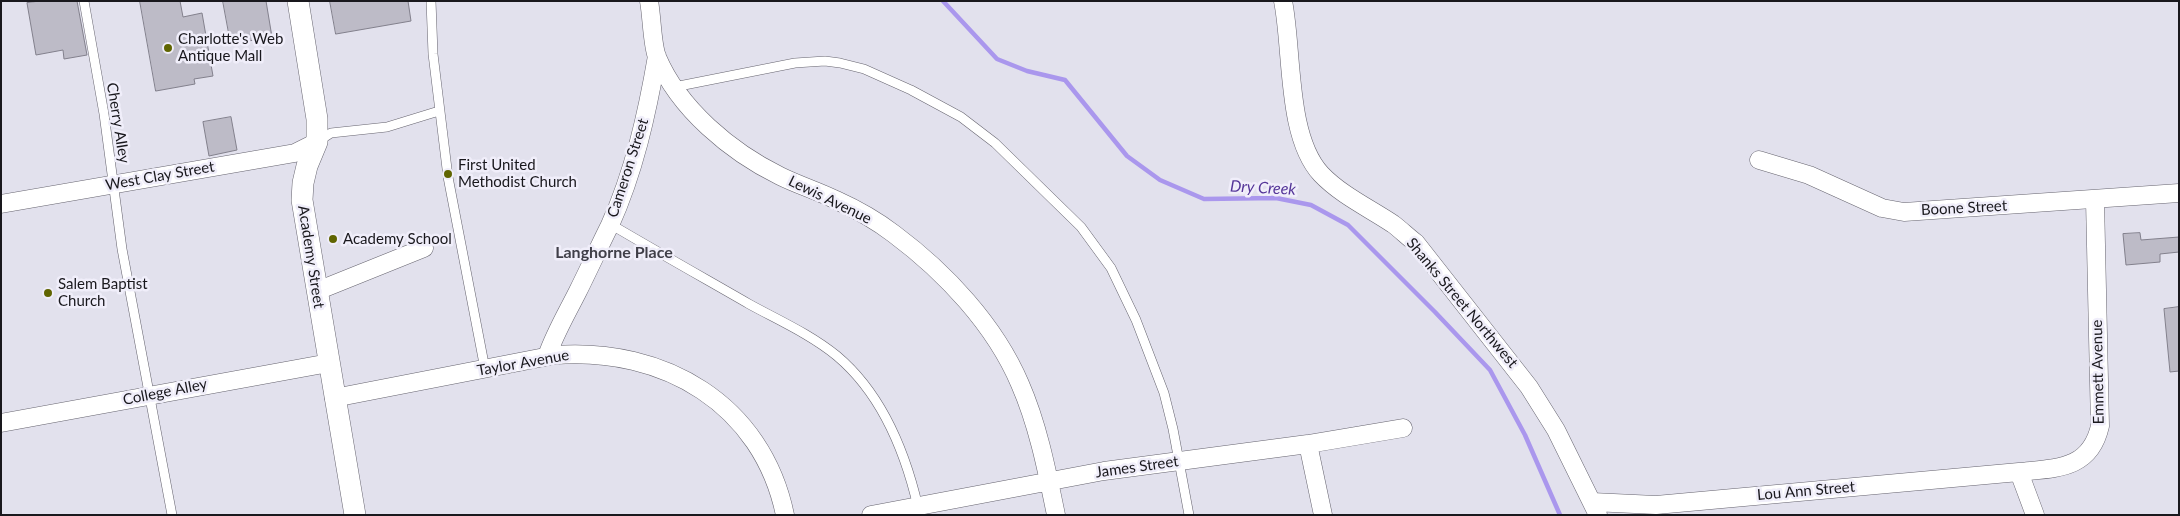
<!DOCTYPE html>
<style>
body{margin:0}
#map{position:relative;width:2180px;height:516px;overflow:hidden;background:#e2e1ed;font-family:Lato,sans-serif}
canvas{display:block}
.frame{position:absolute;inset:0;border:2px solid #19181d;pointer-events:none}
</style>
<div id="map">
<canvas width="2180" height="516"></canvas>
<div class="frame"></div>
</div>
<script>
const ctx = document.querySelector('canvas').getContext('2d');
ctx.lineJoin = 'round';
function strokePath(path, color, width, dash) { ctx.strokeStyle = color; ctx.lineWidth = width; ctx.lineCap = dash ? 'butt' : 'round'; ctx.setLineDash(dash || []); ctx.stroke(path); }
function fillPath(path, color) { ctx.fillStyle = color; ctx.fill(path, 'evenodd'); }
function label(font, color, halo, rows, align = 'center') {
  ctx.font = font + ' Lato,sans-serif'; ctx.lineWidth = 5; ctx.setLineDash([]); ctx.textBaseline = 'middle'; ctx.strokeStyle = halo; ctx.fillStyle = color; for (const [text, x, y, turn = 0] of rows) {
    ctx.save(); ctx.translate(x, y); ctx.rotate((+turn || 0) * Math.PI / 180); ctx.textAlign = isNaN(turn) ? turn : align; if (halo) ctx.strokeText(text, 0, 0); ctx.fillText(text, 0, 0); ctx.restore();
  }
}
const stream = new Path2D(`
 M943,1l54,58 30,12 38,9 62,76 33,24 44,19 72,-1 35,7 37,20 87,87 55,58 35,65 35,80`);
const building = new Path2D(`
 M40,1h37l10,54 -23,4 -1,-9 -27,5 -9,-52z
 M140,1h40l3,16 19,-4 11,63 -19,3 1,5 -39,7z
 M223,1h43l6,36 -41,7z
 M330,1h78l3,20 -75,13z
 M231,117l6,33 -28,6 -6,-34z
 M2140,233l1,7 38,-3v15l-19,2v8l-34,3 -3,-31z
 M2179,307v64l-9,1 -6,-63z`);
const service = new Path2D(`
 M84,1l20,113 18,135 50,266
 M431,1l2,53 15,123 37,192
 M674,87l121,-24 30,-2 15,2 24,6 47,21 50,27 34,26 86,84 30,41 25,52 28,73 9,36 16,86
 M317,142l14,-9 56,-6 52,-16
 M610,224c46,27 92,53 139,80 29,16 61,30 88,52 45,38 68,95 81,151`);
const minor = new Path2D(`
 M649,1c3,16 3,43 8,56 22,52 74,95 123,119 18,9 38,15 56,24 20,9 41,21 58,34 51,38 101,91 126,150 18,41 27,87 36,131
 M1283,1c10,50 3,135 38,173 20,21 48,34 72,50 8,6 15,13 23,19l113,144 27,43 42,85
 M1759,160l50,15 73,33 22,4 275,-19
 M1,204l294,-51 22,-11
 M317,291l107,-43
 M547,356c8,-23 20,-43 31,-65 11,-22 21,-44 32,-66 24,-53 37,-111 47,-169
 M334,398l221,-43c109,-8 207,49 230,160
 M1,423l328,-60
 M1308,444l15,71
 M2019,472l16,43
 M1592,502l64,3 363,-33c37,-4 71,-2 81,-46l-5,-226
 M871,515l233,-44 204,-27 95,-16`);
const tertiary = new Path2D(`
 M298,1l19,118v23l-10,24 -4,17 -1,17 53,315`);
const markers = [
 [168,48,5,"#606501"],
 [448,174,5,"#606501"],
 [333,239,5,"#606501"],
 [48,293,5,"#606501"]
];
const poiNames = [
 ["Charlotte's Web",178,39],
 ["Antique Mall",178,56],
 ["First United",458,165],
 ["Methodist Church",458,182],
 ["Academy School",343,239],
 ["Salem Baptist",58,284],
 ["Church",58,301]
];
const streetNames = [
 ["Cherry Alley",118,123,81],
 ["Cameron Street",628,168,-72],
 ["West Clay Street",160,176,-10],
 ["Lewis Avenue",830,200,26],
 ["Boone Street",1964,208,-3],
 ["Academy Street",311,257,81],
 ["Shanks Street Northwest",1462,303,50],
 ["Taylor Avenue",523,363,-10],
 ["Emmett Avenue",2098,372,-91],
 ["College Alley",165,392,-11],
 ["James Street",1137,467,-8],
 ["Lou Ann Street",1806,491,-5]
];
const waterNames = [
 ["Dry Creek",1263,188,3]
];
const neighbourhoodNames = [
 ["Langhorne Place",614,253]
];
strokePath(stream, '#aa97ed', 4.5);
fillPath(building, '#bdbbc7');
strokePath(building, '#82808c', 1);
strokePath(service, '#66646f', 10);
strokePath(minor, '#66646f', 19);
strokePath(tertiary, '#66646f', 22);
strokePath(service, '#fff', 9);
strokePath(minor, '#fff', 18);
strokePath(tertiary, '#fff', 21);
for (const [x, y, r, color] of markers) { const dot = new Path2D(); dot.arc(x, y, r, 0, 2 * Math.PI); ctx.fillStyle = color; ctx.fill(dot); strokePath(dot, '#f0eefa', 2); }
label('15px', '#19181d', '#f0eefa', poiNames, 'left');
label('15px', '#19181d', '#f0eefa', streetNames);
label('italic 16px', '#543598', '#f0eefa', waterNames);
label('bold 16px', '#403f49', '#f0eefa', neighbourhoodNames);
</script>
